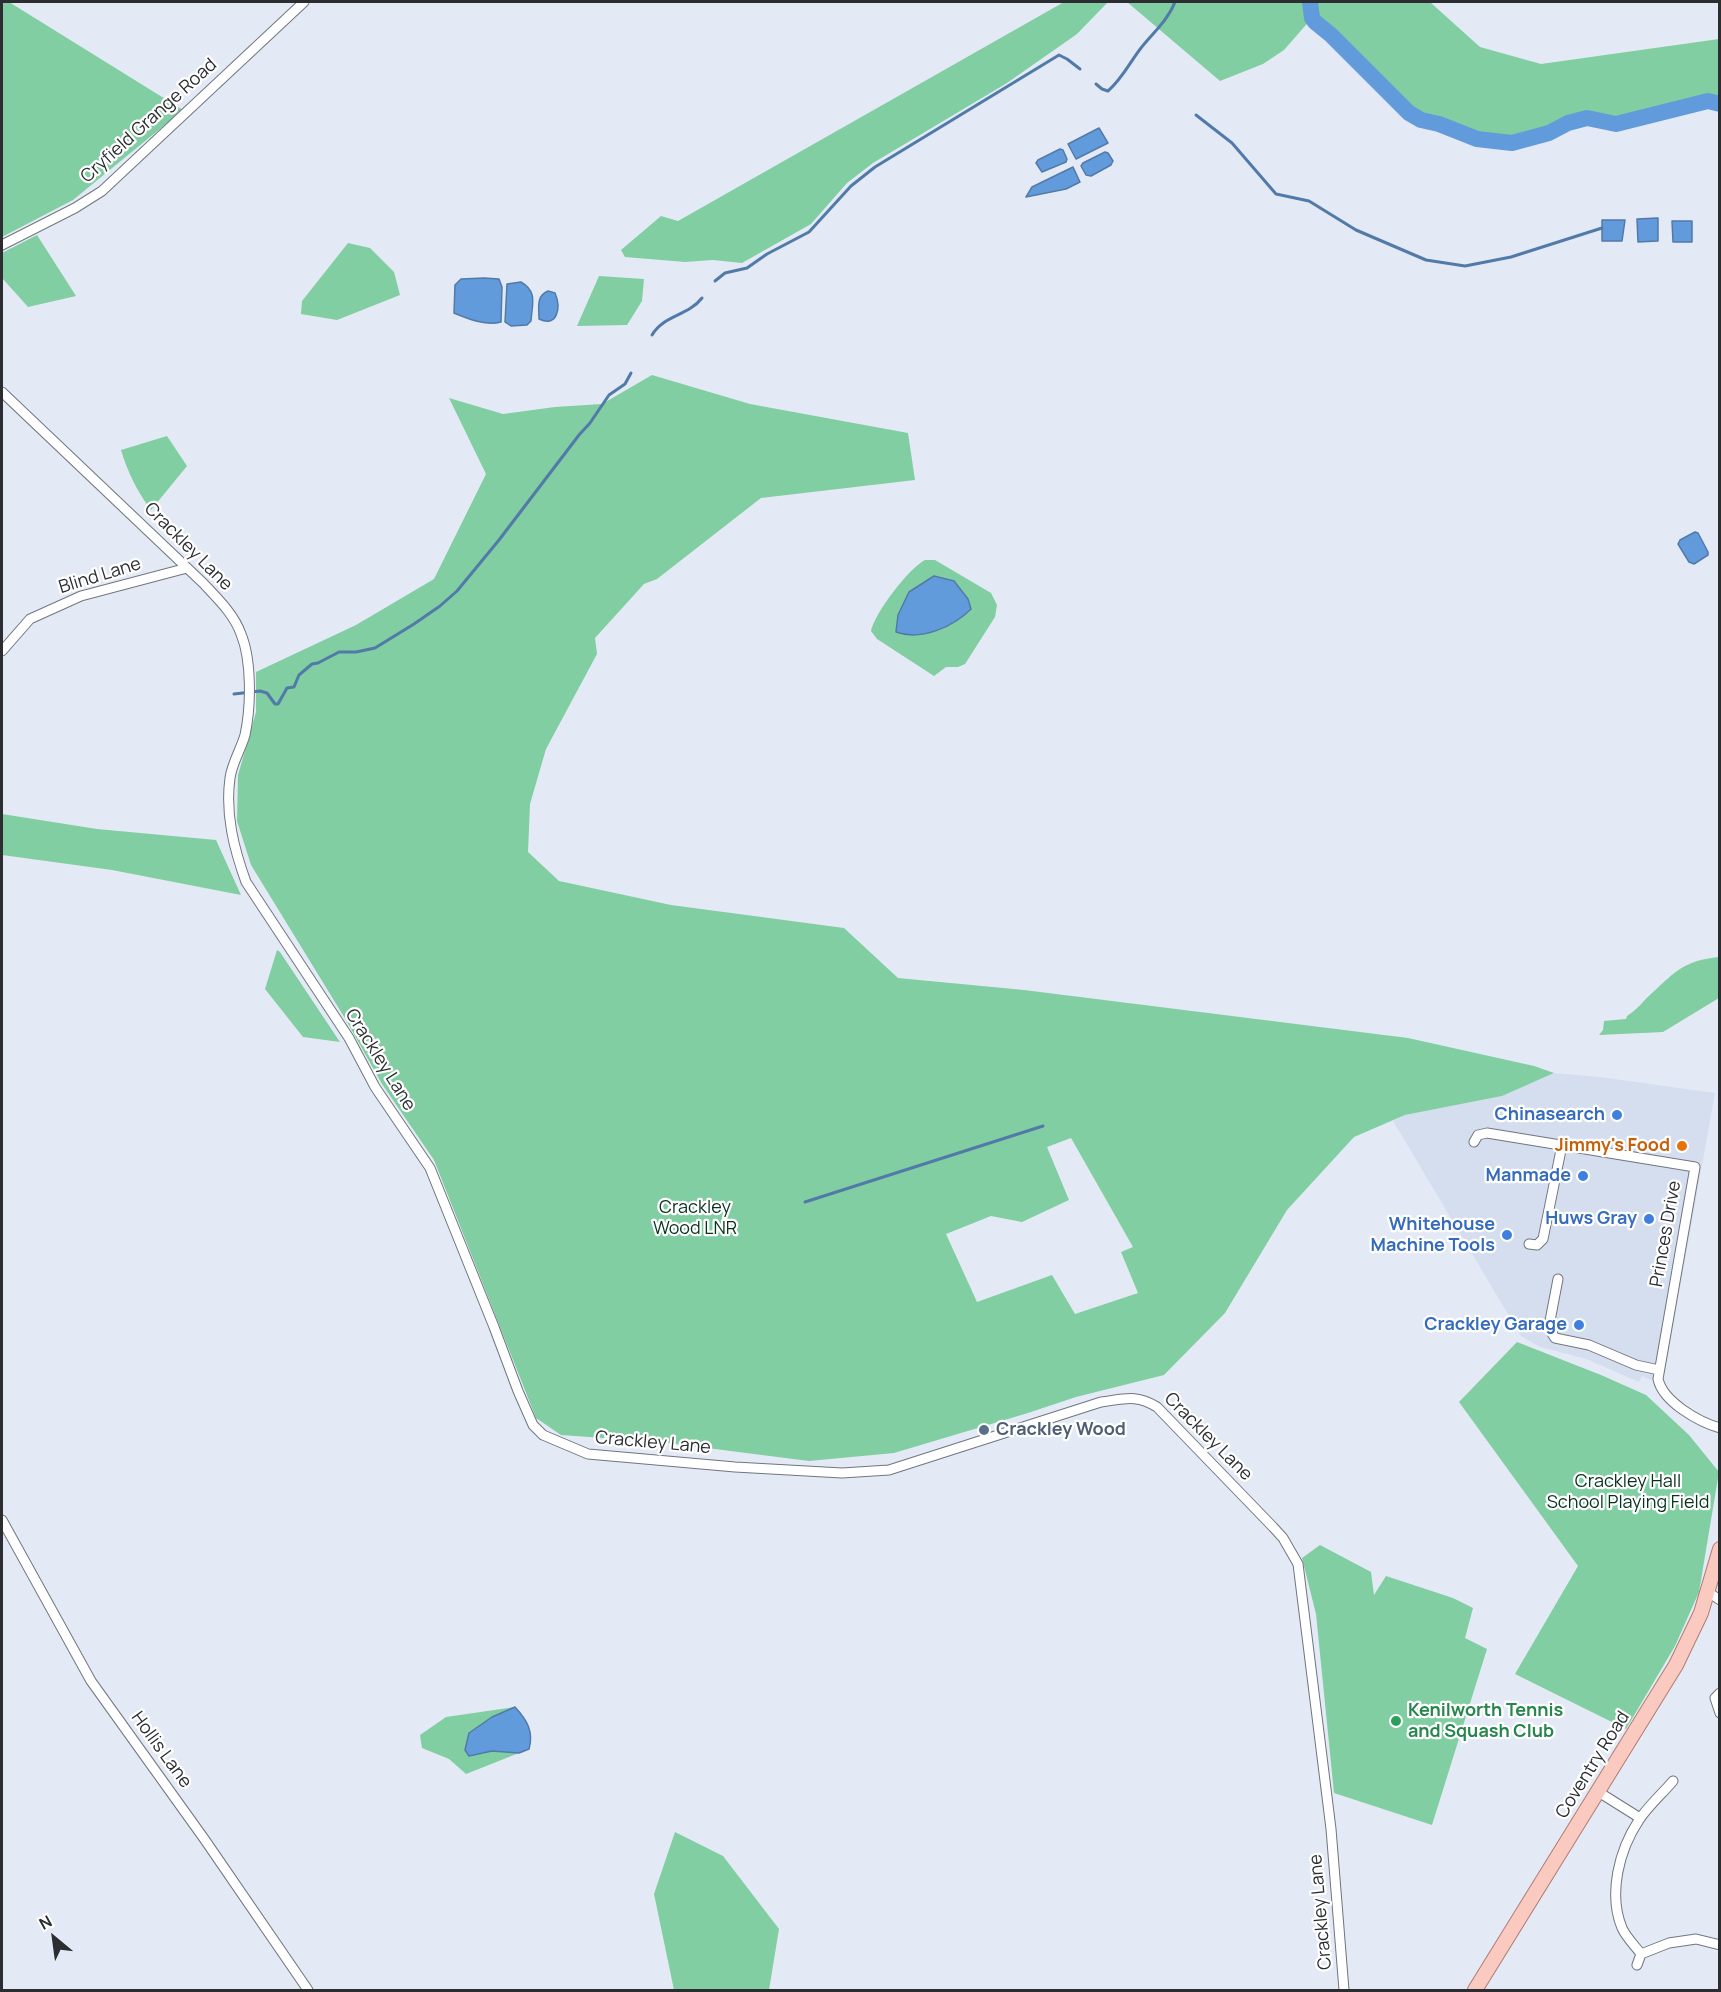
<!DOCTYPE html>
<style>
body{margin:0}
#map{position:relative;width:1721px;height:1992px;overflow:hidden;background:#e4eaf5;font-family:Manrope,sans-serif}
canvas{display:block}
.frame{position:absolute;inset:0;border:3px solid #2b2d31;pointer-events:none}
.north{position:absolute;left:24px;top:1908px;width:60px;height:60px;-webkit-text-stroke:4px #fff;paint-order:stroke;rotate:331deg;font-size:16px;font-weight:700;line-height:24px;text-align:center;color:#2b2d31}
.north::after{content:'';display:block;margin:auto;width:21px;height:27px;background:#2b2d31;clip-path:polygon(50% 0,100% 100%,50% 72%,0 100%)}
</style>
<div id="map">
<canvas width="1721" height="1992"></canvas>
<div class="frame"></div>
<div class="north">N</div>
</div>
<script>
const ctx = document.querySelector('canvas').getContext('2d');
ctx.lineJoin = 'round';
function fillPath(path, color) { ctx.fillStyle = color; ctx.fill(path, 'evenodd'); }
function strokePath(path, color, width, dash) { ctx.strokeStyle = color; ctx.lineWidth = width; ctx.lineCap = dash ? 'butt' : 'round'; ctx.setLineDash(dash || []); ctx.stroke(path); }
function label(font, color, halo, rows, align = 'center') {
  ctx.font = font + ' Manrope,sans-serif'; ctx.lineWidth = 4.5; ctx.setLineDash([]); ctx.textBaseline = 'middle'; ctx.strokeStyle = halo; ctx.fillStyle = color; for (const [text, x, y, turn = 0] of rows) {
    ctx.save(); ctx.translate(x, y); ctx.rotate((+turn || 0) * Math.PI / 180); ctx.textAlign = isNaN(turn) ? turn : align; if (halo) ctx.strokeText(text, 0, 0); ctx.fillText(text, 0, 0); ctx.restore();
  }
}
const built = new Path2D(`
 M1554,1073l46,4 115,16 -50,279 -14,8 -9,-4 -3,6 -53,-23 -46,-12 -19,-11 -128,-215 12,-6 97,-19z`);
const green = new Path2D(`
 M2,2h7l174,108 -110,90 -71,37z
 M1064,2h44l-31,32 -70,49 -134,80 -26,20 -36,41 -69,39 -29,-3 -28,2 -60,-5 -4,-7 40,-34 17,5z
 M1127,2h303l50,45 61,17 178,-25v65l-11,-3 -92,23 -29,-6 -19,5 -19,10 -37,10 -35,-4 -38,-15 -18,-4 -12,-7 -27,-30 -70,-65 -28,32 -21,14 -43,17z
 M37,235l39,61 -48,11 -26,-29v-25z
 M348,243l22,5 24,24 6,23 -63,25 -36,-6 1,-13z
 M599,276l45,3 -2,22 -15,24 -50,1z
 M652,375l98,29 158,29 7,47 -154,18 -104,81 -13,5 -49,54 2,16 -51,95 -16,55 -2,48 31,29 112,24 173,23 54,50 126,12 384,48 126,28 20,7 -52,23 -97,19 -51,22 -67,73 -62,103 -61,62 -88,22 -48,16 -134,40 -85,8 -149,-19 -99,-7 -25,-17 -102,-258 -52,-76 -36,-64 -95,-155 -14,-44 1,-46 18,-63v-40l100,-47 78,-46 52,-105 -37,-76 54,16 52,-7 47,-3zM1071,1138l62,109 -12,5 17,41 -63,21 -23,-39 -75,27 -31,-68 45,-18 31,6 47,-22 -22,-53z
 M167,436l20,30 -36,44c-14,-19 -23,-37 -30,-60z
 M925,560h10l56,33 6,12 -2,12 -30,47 -7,3h-12l-12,9 -57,-37 -6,-8c4,-18 37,-62 54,-71z
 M2,814l95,15 119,11 25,55 -129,-25 -110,-15z
 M277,950l3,2 60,90 -37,-5 -38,-48z
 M1719,957v41l-56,34 -64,3 4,-5 1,-9 22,-2 1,-3c10,-6 16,-15 24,-22 26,-24 33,-33 68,-37z
 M1517,1342l84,33 45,20 43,40 30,37 -20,120 -24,54 -49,83 -111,-55 63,-108 -119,-164z
 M1320,1545l51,27 3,23 12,-19 67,22 20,10 -8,30 22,11 -55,176 -98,-32 -18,-179 -14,-56z
 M515,1707l-23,10 -10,37 10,-3 27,2 -53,21 -17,-15 -27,-11 -2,-13 26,-18z
 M675,1832l48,24 56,73 -10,61h-95l-20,-96z`);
const water = new Path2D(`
 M1099,128l9,15 -32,16 -8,-15z
 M1060,149l3,1 4,9 -1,3 -24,10 -6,-9 2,-3z
 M1105,152l3,1 5,8 -2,4 -20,11 -5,-1 -5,-9 2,-3z
 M1073,167l7,15 -14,7 -40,8 6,-10z
 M1658,218v23l-20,1 -1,-23z
 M1602,220h23l-3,21h-20z
 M1672,221h20v21h-19z
 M484,278l15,1 3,8 -1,35c-16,4 -32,-3 -47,-9l1,-28 6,-6z
 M521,282c17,10 11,22 10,39l-4,4 -16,1 -6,-4 2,-38z
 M548,291l7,2c6,14 3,35 -16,26 0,-12 -3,-23 9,-28z
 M1695,532l3,1 10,19v3l-14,9 -5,-2 -11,-18 2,-4z
 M934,576l20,5 14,18 3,10c-18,18 -50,32 -75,23l2,-17 11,-23z
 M515,1707c12,13 19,25 14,42l-10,4 -27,-2 -23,5 -4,-6 4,-17 23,-16z`);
const stream = new Path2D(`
 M1096,84l6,5 6,2c14,-12 22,-29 33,-43 12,-15 27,-28 34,-46
 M1196,115l36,28 44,51 33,7 47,29 70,30 39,6 46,-9 91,-29
 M715,281l10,-8 22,-5 20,-14 42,-22 42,-46 24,-19 184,-112 8,4 13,10
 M652,335c12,-20 36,-19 50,-37
 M234,694l26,-3 7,2 8,11h3l9,-16 7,-1 5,-12 13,-11 6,-1 21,-11h17l19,-4 39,-24 26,-18 17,-15 42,-51 80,-105 11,-12 19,-28 16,-11 6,-11
 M805,1202l238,-76`);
const river = new Path2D(`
 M1310,2l2,16 3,4 16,13 78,78 12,7 18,4 38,15 35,4 37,-10 19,-10 19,-5 29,6 92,-23 12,3`);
const minor = new Path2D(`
 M2,245l73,-37 27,-17 202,-189
 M2,392l201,191c14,15 31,31 38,51 11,27 10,73 4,101 -4,14 -13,28 -15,43 -5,36 4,71 16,104l103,156 26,49 55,81 64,159 24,64 15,34 10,10 45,19 147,13 107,6 47,-3 212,-68c24,-3 35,-8 56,5l116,120 10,11 15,26 33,265 13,161
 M2,651l28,-32 51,-23 106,-28
 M1474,1142l4,-7 9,-2 208,34 -37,212c5,23 41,43 62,49
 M1529,1244l8,1 6,-6 19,-94
 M1558,1279l-9,47 1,4 5,8 34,7 47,20 23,5
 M2,1520l89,161 114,159 103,150
 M1708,1592l12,8
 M1720,1693l-5,5 5,15
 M1597,1791l43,27
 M1641,1954l28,-11 27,-4 24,6
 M1637,1965l4,-11c-6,-8 -15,-17 -19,-26 -14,-34 -3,-78 17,-108 9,-14 23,-26 34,-39`);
const primary = new Path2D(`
 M1475,1990l201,-325 25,-52 19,-64`);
const markers = [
 [1617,1115,6,"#3f7fe0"],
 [1682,1146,6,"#e8710a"],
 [1583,1176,6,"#3f7fe0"],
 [1649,1219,6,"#3f7fe0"],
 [1507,1235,6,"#3f7fe0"],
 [1579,1325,6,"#3f7fe0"],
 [984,1430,6,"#5c6f8a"],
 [1396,1721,6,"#2e9e5b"]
];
const streetNames = [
 ["Cryfield Grange Road",149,121,-42],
 ["Crackley Lane",188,547,45],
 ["Blind Lane",100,576,-17],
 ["Crackley Lane",380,1060,58],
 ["Princes Drive",1666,1234,-80],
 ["Crackley Lane",1208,1437,45],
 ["Crackley Lane",653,1443,5],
 ["Hollis Lane",161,1750,54],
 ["Coventry Road",1593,1765,-58],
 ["Crackley Lane",1321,1912,-95]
];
const shopNames = [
 ["Chinasearch",1605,1115],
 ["Manmade",1571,1176],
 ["Huws Gray",1637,1219],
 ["Whitehouse",1495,1225],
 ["Machine Tools",1495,1246],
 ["Crackley Garage",1567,1325]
];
const foodNames = [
 ["Jimmy's Food",1670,1146]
];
const parkNames = [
 ["Crackley",695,1208],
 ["Wood LNR",695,1229],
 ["Crackley Hall",1628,1482],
 ["School Playing Field",1628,1503]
];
const serviceNames = [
 ["Crackley Wood",996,1430]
];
const leisureNames = [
 ["Kenilworth Tennis",1408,1711],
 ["and Squash Club",1408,1732]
];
fillPath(built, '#d5deef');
fillPath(green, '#80cea2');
fillPath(water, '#629bdc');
strokePath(water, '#527aa9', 1.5);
strokePath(stream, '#527aa9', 3);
strokePath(river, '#629bdc', 16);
strokePath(minor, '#70767f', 11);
strokePath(primary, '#af7b72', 16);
strokePath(minor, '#fff', 9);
strokePath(primary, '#fac9bf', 14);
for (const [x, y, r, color] of markers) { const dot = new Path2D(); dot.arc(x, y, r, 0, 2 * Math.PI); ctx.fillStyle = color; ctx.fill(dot); strokePath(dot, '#fff', 2); }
label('18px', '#2b2d31', '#fff', streetNames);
label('bold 18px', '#366cbe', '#fff', shopNames, 'right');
label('bold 18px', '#c56008', '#fff', foodNames, 'right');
label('18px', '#09311e', '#fff', parkNames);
label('bold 18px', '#4e5e75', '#fff', serviceNames, 'left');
label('bold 18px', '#27864d', '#fff', leisureNames, 'left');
</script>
